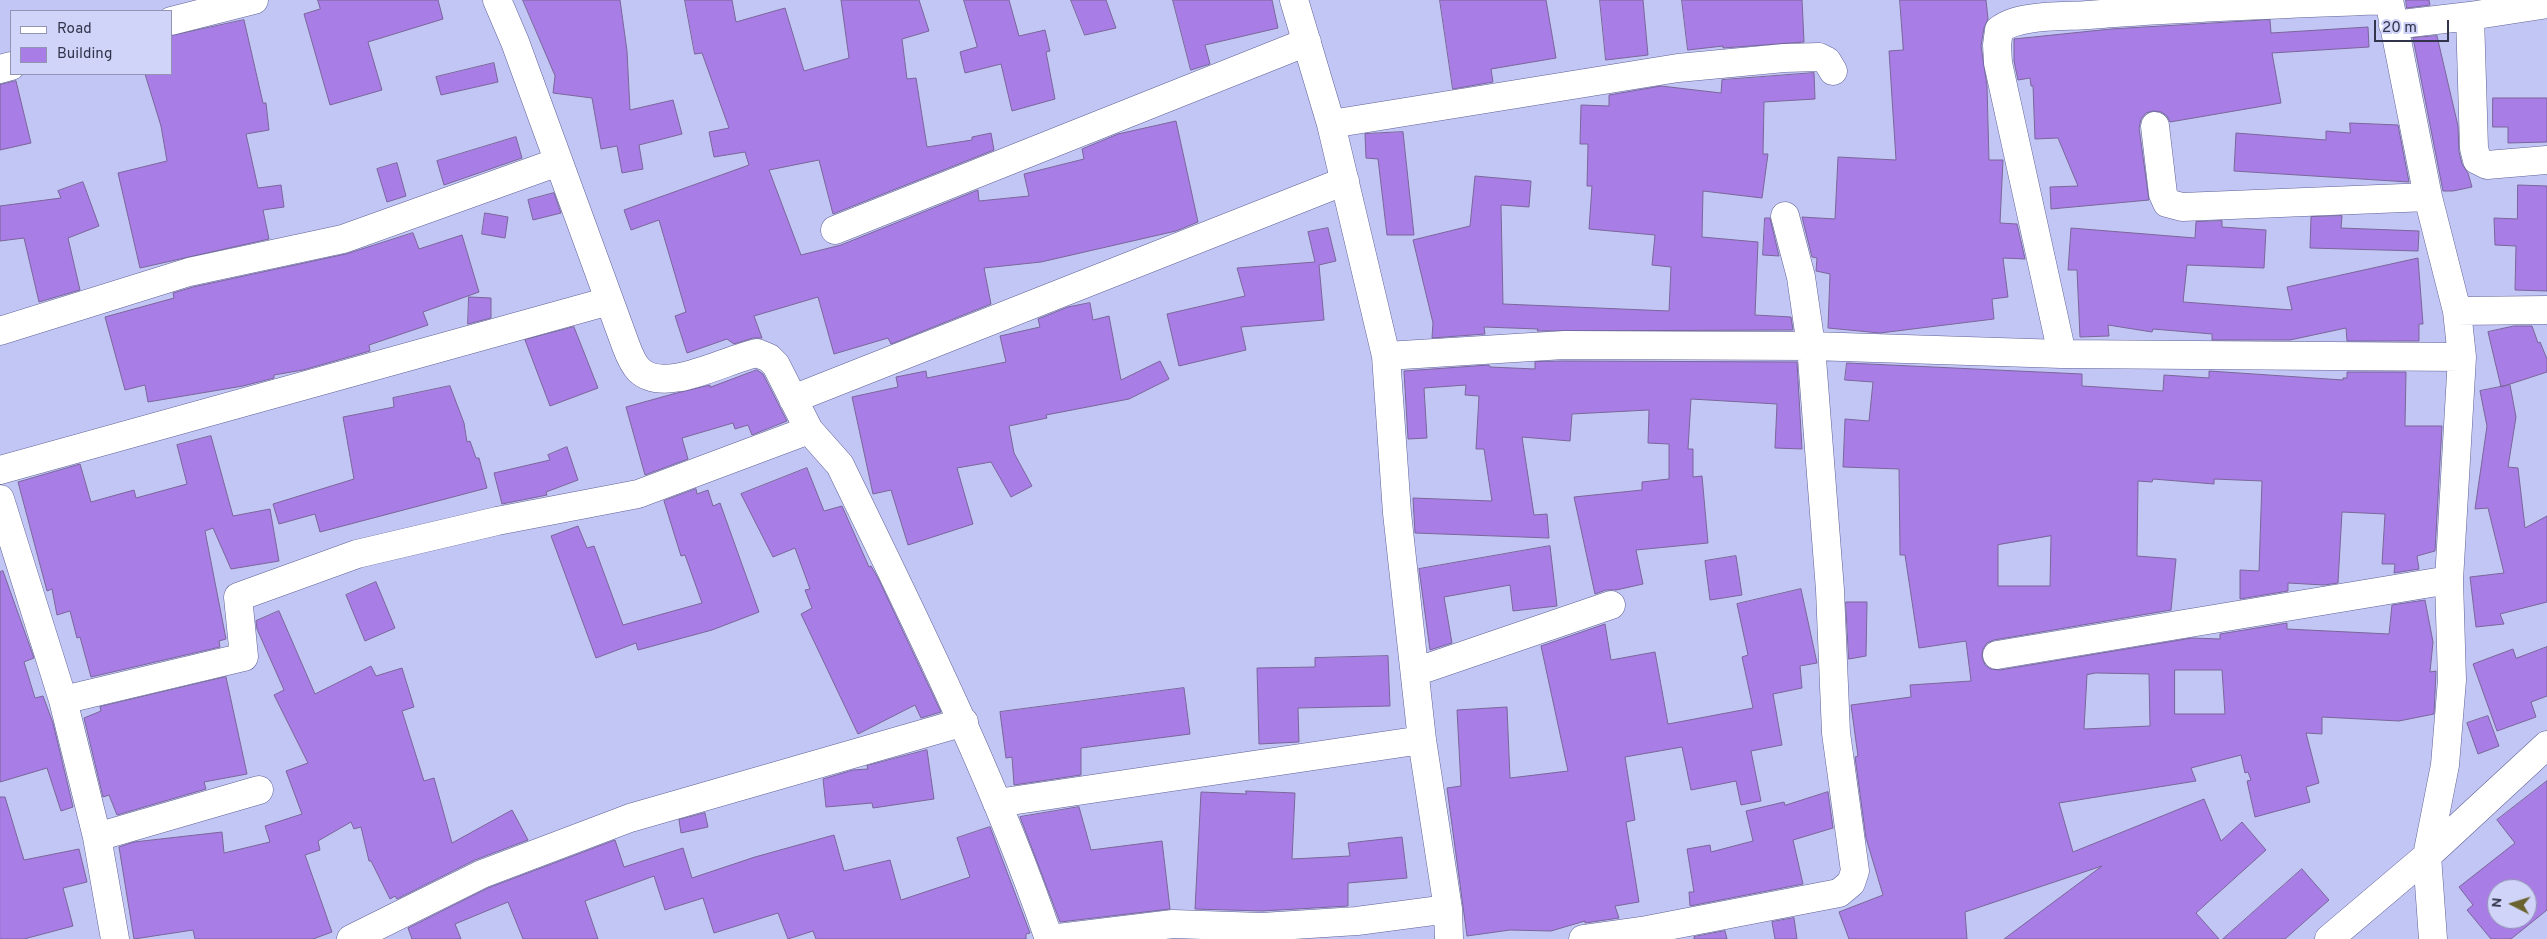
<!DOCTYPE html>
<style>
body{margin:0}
#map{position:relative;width:2547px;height:939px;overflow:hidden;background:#c2c6f5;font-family:Overpass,sans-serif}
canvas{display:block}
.legend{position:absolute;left:10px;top:10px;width:162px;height:65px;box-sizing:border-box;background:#d0d4f8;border:1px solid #9194b3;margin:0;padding:6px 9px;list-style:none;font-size:15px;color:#32344b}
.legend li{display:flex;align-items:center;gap:10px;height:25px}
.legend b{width:25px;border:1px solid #9194b3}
.north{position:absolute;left:2487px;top:879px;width:50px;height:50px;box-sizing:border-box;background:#d0d4f8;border:1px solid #9194b3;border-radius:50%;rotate:275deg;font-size:14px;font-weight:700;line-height:20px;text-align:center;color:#32344b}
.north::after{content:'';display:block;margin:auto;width:18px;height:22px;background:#6a632f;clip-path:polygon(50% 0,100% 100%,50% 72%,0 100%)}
.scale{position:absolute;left:2374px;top:20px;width:75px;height:22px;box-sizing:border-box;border:2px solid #32344b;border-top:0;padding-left:6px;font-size:15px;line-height:18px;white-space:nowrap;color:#32344b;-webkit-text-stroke:4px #d0d4f8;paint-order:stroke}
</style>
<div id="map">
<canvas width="2547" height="939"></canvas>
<ul class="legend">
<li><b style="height:6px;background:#fff"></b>Road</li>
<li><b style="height:14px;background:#a87de5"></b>Building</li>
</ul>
<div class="north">N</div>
<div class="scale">20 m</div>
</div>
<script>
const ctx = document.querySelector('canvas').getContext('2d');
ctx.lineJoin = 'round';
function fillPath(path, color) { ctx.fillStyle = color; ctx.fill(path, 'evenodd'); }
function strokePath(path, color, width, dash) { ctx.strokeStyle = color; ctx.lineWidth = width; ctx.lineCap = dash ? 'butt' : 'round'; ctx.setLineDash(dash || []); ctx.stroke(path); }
const building = new Path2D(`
 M318,0h120l5,19 -75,23 14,48 -52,15 -26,-91 16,-5z
 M523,0h97l7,51 3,59 43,-10 9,34 -43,11 4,24 -21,4 -5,-27 -16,3 -9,-51 -39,-5 2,-17z
 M685,0h47l4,22 49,-14 19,63 45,-13 -8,-58h78l10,31 -27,8 5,40 9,-1 11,69 45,-7v-3l19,-4 3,17 -161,64 -14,-54 -50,10 32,85 40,-10 137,-55 1,11 50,-5 -5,-22 60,-15 -2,-10 36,-15 58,-13 22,101 -22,9 -135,31 -57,6 7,36 -100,40 -3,-6 -54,16 -16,-57 -64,19 8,22h-9l-19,6 -7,-5 -40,14 -12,-37 11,-4 -27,-92 -28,10 -7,-20 125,-45 -4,-13 -31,5 -5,-25 20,-4 -27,-75 -7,1z
 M964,0h45l10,36 26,-6 5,21 -4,1 9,47 -43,12 -11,-47 -36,9 -5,-21 17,-5z
 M1071,0h35l10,28 -31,7z
 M1173,0h99l6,28 -73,17 5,19 -19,6z
 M1440,0h106l10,58 -65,11 2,13 -40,7z
 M1600,0h43l5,55 -42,5z
 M1682,0h120l2,42 -81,6v-2l-35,4z
 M1900,0h86l2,19 -4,9 -3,18 6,40 2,74h14l-3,63 17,1 8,35 -22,-1 5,39 -16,2 2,20 -114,14 -52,-5 2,-54 -14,-3 1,-13 -5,-1 -10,-40 33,2 3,-62 58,3 -7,-109 14,-1z
 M2406,0h23l1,5 -23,3z
 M244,20l19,83h3l3,27 -23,4 12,54 23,-3 3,22 -21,3 6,29 -129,29 -22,-95 49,-12 -6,-35 -16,-52h26v-38z
 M2270,20l1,13 97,-6 1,20 -97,6 9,50 -111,19 -3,-6 -6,-4 -8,-1 -7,2 -5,6 -2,9 10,72 -98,9 -1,-22 28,-1 -20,-48 -23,1 -2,-53h-2l-1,-8 -12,2 -4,-19v-22l97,-10z
 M2437,36l21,90 1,26 3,12 6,9 4,14 -19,4h-10l-30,-153z
 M494,63l4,19 -57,13 -5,-18z
 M1814,73l1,26 -51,3 -1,52h5l-6,44 -59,-7 -1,46 56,5 -3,73 36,2 2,13 -256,1 1,-2 -54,-2 1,7 -53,4 1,-15 -20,-83 57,-14 5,-50 56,5 -2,26 -28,-2 2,99 166,7 2,-44 -19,-2 3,-30 -66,-6 3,-43h-5l1,-42h-8l1,-39 28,1v-11l52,-9 60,7 1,-13z
 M16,81l15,62 -31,7v-65z
 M2493,98h54v44l-39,1v-16h-15z
 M2350,123l48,2 11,57 -175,-11 2,-38 90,7v-9l24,2z
 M1403,132l11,103h-27l-9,-76 -12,-1 -1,-24z
 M516,137l6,21 -78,27 -7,-24z
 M397,163l9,33 -19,6 -10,-33z
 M83,182l16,44 -31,12 12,52 -41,12 -15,-64 -24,3v-35l61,-8 -3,-7z
 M2518,185l29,1v105l-32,-1 1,-44 -21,-1 -1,-27 23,1z
 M554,193l7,20 -28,7 -5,-20z
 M485,213l23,4 -3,21 -23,-4z
 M2342,216l-1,12 78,3 -1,20 -108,-3 1,-31z
 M1765,218h5l9,38 -16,-1z
 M2222,221v6l44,3 -2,38 -77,-3 -4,37 109,8 -5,-23 131,-29 5,66h-4v17h-72l-1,-13 -56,12h-78v-6l-59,-5 -1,3 -44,-7 1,11 -29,1 -3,-67h-9l3,-42 124,10 1,-16z
 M1328,228l8,33 -17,4 5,55 -83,7 5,23 -67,16 -12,-52 78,-18 -8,-28 78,-6 -7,-30z
 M413,233l6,16 43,-14 17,57 -56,20 5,13 -59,20 1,6 -67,19 -29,5v3l-31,8 -95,16 -3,-17 -20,5 -20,-73 69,-19 -1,-5 20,-6 153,-33z
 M469,297l22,1v20l-23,6z
 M1090,303l3,17 16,-4 12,64 39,-19 9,18 -40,20 -83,16 1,3 -38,8 5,27 18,33 -21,11 -20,-35 -34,6 16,56 -65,21 -17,-55 -18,4 -21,-97 46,-10 -2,-10 30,-6 1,7 79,-16 -6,-26 40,-9 -2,-8 30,-12z
 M2514,326h18l6,17 2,-1 7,17v13l-46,15 -13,-55z
 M574,327l24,61 -48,18 -25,-66z
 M1564,361l233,1 5,87 -27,-1 2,-44 -86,-5 -3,50h5v28l9,-1 6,67 -72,7 7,34 -27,6h-10l-11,4 -21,-97 68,-7v-8l27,-3v-35l-21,-1 1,-33 -77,4 -2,27 -48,-4 12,78 13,-1 2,24 -134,-5 -2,-35 79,3 -8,-52h-8l3,-53 -14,-1 1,-10 -42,3 3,50 -19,1 -4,-68 85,-6 1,2 45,2v-7z
 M1847,363l235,11v12l81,5 1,-16 45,3v-7l134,9v-2h4v-6h59l-1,54h37l-7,125 -18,5 2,13 -25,4 1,-9h-13l3,-50 -43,-2 -4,71 -14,2 -36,-2v8l-48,8v-29l19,1 3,-90 -48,-2v5l-61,-5 -1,3 -14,-1 -1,75 39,3 -5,51 -177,30 -7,3 -4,6 -1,8 3,8 6,4 9,1 192,-32 28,1v-5l67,-11v6l102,5 3,-29 33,-5 8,42 -3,30 6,-1 -2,43 -35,7 -77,-4v17l-16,-1 13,50 -13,4 4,15 -55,15 -8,-36 4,-1 -3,-8 -3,1 -4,-18 -50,13 5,13 -137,22 14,49 131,-53 17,42 21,-19 24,28 -70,63 23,26h-215l98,-73 -137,46 2,27h-118l-10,-27 44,-17 -17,-57 -11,-81 3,-1 -7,-51 60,-8 -1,-12 61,-4 -5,-40 -47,7 -14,-93h-5l-1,-86 -56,-2 2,-48 24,2 4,-39 -28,-2zM2051,536l-1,50h-52v-41zM2175,670h47l3,44h-50zM2096,673l53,1 1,52 -66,3 3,-54z
 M757,370l6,4 24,47 -35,14 -4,-10 -13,4 -2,-6 -51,15 6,21 -43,16 -19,-68 47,-13 37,-9v2z
 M2510,385l6,32 -8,50 10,1 7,60 22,-12v86l-47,12 4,10 -28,3 -6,-50 34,-4 -16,-65 -13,1 12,-83 -7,-35z
 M450,386l14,37 3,19 3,-1 6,17h3l8,30 -167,44 -5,-18 -36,10 -6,-20 81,-25 -11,-62 51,-10 -1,-9z
 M211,436l22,80 37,-7 9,52 -48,8 -18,-41 -8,3 21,108 -7,2 1,6 -129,30 -11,-40 -3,1 -7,-27 -13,4 -5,-26 -5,2 -29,-109 62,-18 11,38 43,-12 2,8 51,-14 -10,-39z
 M567,447l11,33 -32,12 1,3 -45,9 -8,-31 56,-13 -2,-5z
 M807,468l17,43 18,-5 27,61 2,-1 7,12 63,134 -20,6 -6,-13 -57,29 -57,-120 11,-6 -7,-18 5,-1 -15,-41 -22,9 -32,-63z
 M696,489l1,5 11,-4 5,16 7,-3 39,109 -47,18 -74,20 -2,-7 -40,15 -45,-122 27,-10 9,22 7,-2 29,79 79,-22 -17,-48 -4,1 -17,-55z
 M1550,546l7,60 -44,5 -3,-26 -66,12 8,46 -22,7 -11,-81z
 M1736,556l6,39 -32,5 -5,-39z
 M3,571l31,87 -10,4 11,36 8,-2 10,27 20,84 -12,4 -14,-43 -47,14v-210z
 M376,582l19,46 -30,13 -19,-46z
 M1801,589l16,74 -17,3 2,22 -29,6 9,51 -31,6 10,50 -20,4 -5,-24 -45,9 -9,-43 -57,10 10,63 -9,2 13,80 -24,4 4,12 -34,5v-2l-34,10 -41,-1 -43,6 -20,-148 14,-2 -4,-76 50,-3 3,71 58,-7 -27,-125 64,-22 6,36 44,-8 13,72 85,-16 -11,-51 6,-2 -11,-51z
 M1846,602h21l-1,54 -17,3z
 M279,611l36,83 56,-28 5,10 26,-8 12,39 -12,4 22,70 10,-3 18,65 60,-33 16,30 -53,20 -78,39 -2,-3 -5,3 -19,-38h-2l-8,-34 -7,2 -3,-7 -33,19 2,9 -15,5 27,77 -19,7h-118l-2,-9 -59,9 -15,-92 15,-5 88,-10 2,21 46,-11 -5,-16 37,-12 -16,-43 22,-8 -34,-68 10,-5 -27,-61 -1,-8z
 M2547,647v49l-16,6 5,15 -39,14 -24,-67 40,-15 3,9z
 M1388,656l2,50 -92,2 1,34 -40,2 -2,-76 58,-1v-9z
 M226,677l21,97 -43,8 2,7 -89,26 -8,-20 -6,2 -19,-79 17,-7 -1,-4z
 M1184,688l6,46 -109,14v27l-67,10 -2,-28 -6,1 -6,-46z
 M2488,716l11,30 -21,8 -11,-31z
 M927,750l7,49 -61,9 -1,-5 -46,4 -3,-28 30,-9 15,-1 -1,-3z
 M2547,781v129l-36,29h-20l-24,-29 6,-5 -14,-18 56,-44 -18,-23zM2497,889h30v30h-30z
 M1246,791l49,2 -3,66 58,-3 -2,-13 54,-6 5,41 -59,5v23l-86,5 -67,-2 6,-117 45,2z
 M1828,792l5,36 -40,12 10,44 -113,22 -1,-14h5l-7,-43 23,-4 1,7 42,-11 -7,-30 38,-9 1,3z
 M0,797h5l19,63 55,-11 8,33 -24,6 10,38 -49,13h-24z
 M1079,807l12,43 71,-9 8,68 -110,13 -40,-105z
 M705,813l3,14 -27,6 -2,-13z
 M990,827l40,106 -4,1v5h-210l-3,-8 -25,8 -10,-26 -64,20 -11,-35 -38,12 -11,-34 -69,25 13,38h-75l-15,-37 -53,22 6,15h-49l-4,-11 80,-40 127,-48 9,27 59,-19 9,30 63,-21 79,-22 10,36 46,-11 11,40 69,-23 -13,-39z
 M2302,869l27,31 -44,39h-62z
 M1794,918l3,21h-22l-3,-17z
 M1725,931l2,8h-33v-2z`);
const minor = new Path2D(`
 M497,0l18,42 111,304c3,8 7,18 13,24 26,25 87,-11 118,-17l12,5 7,7 33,65 31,35c75,155 153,310 209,474
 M1294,0l37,124 55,232 11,157 25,227 26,169 1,30
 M2389,0l39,197 29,114 5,46 -13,223 3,100 -7,85 -18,91 6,83
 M2470,16l4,132 3,12 10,5 60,-5
 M171,21l83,-21
 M2393,25l77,-9 77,-12
 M0,69l11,-3
 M1331,124l347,-56 106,-10 35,-1 8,4 6,10
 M2155,126l8,68 4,9 15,4 246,-10
 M835,230l472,-188
 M2457,311l90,-1
 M0,331l189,-59 154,-33 215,-77
 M2062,354l-64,-291 -1,-18 2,-15c19,-16 65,-13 89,-15 100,-8 201,-11 301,-15
 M1386,356l178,-11 247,1 251,8 400,3
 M793,399l552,-218
 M0,470l609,-169
 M0,499l63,201 34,137 18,102
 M1997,655l452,-75
 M1415,672l196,-67
 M63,700l181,-43 -6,-60 119,-43 140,-33 141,-27 171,-64
 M997,803l425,-63
 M97,837l162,-47
 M351,939l131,-65 148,-56 334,-96
 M1050,939l123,-15 89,3 95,-6 91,-12
 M1583,939l64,-9 192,-37 12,-10 4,-12 -19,-138 -6,-143 -19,-244 -10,-69 -16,-61
 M2329,939l98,-83 120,-111`);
fillPath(building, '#a87de5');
strokePath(building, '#7a669a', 1);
strokePath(minor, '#5f6196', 29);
strokePath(minor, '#fff', 28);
</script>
